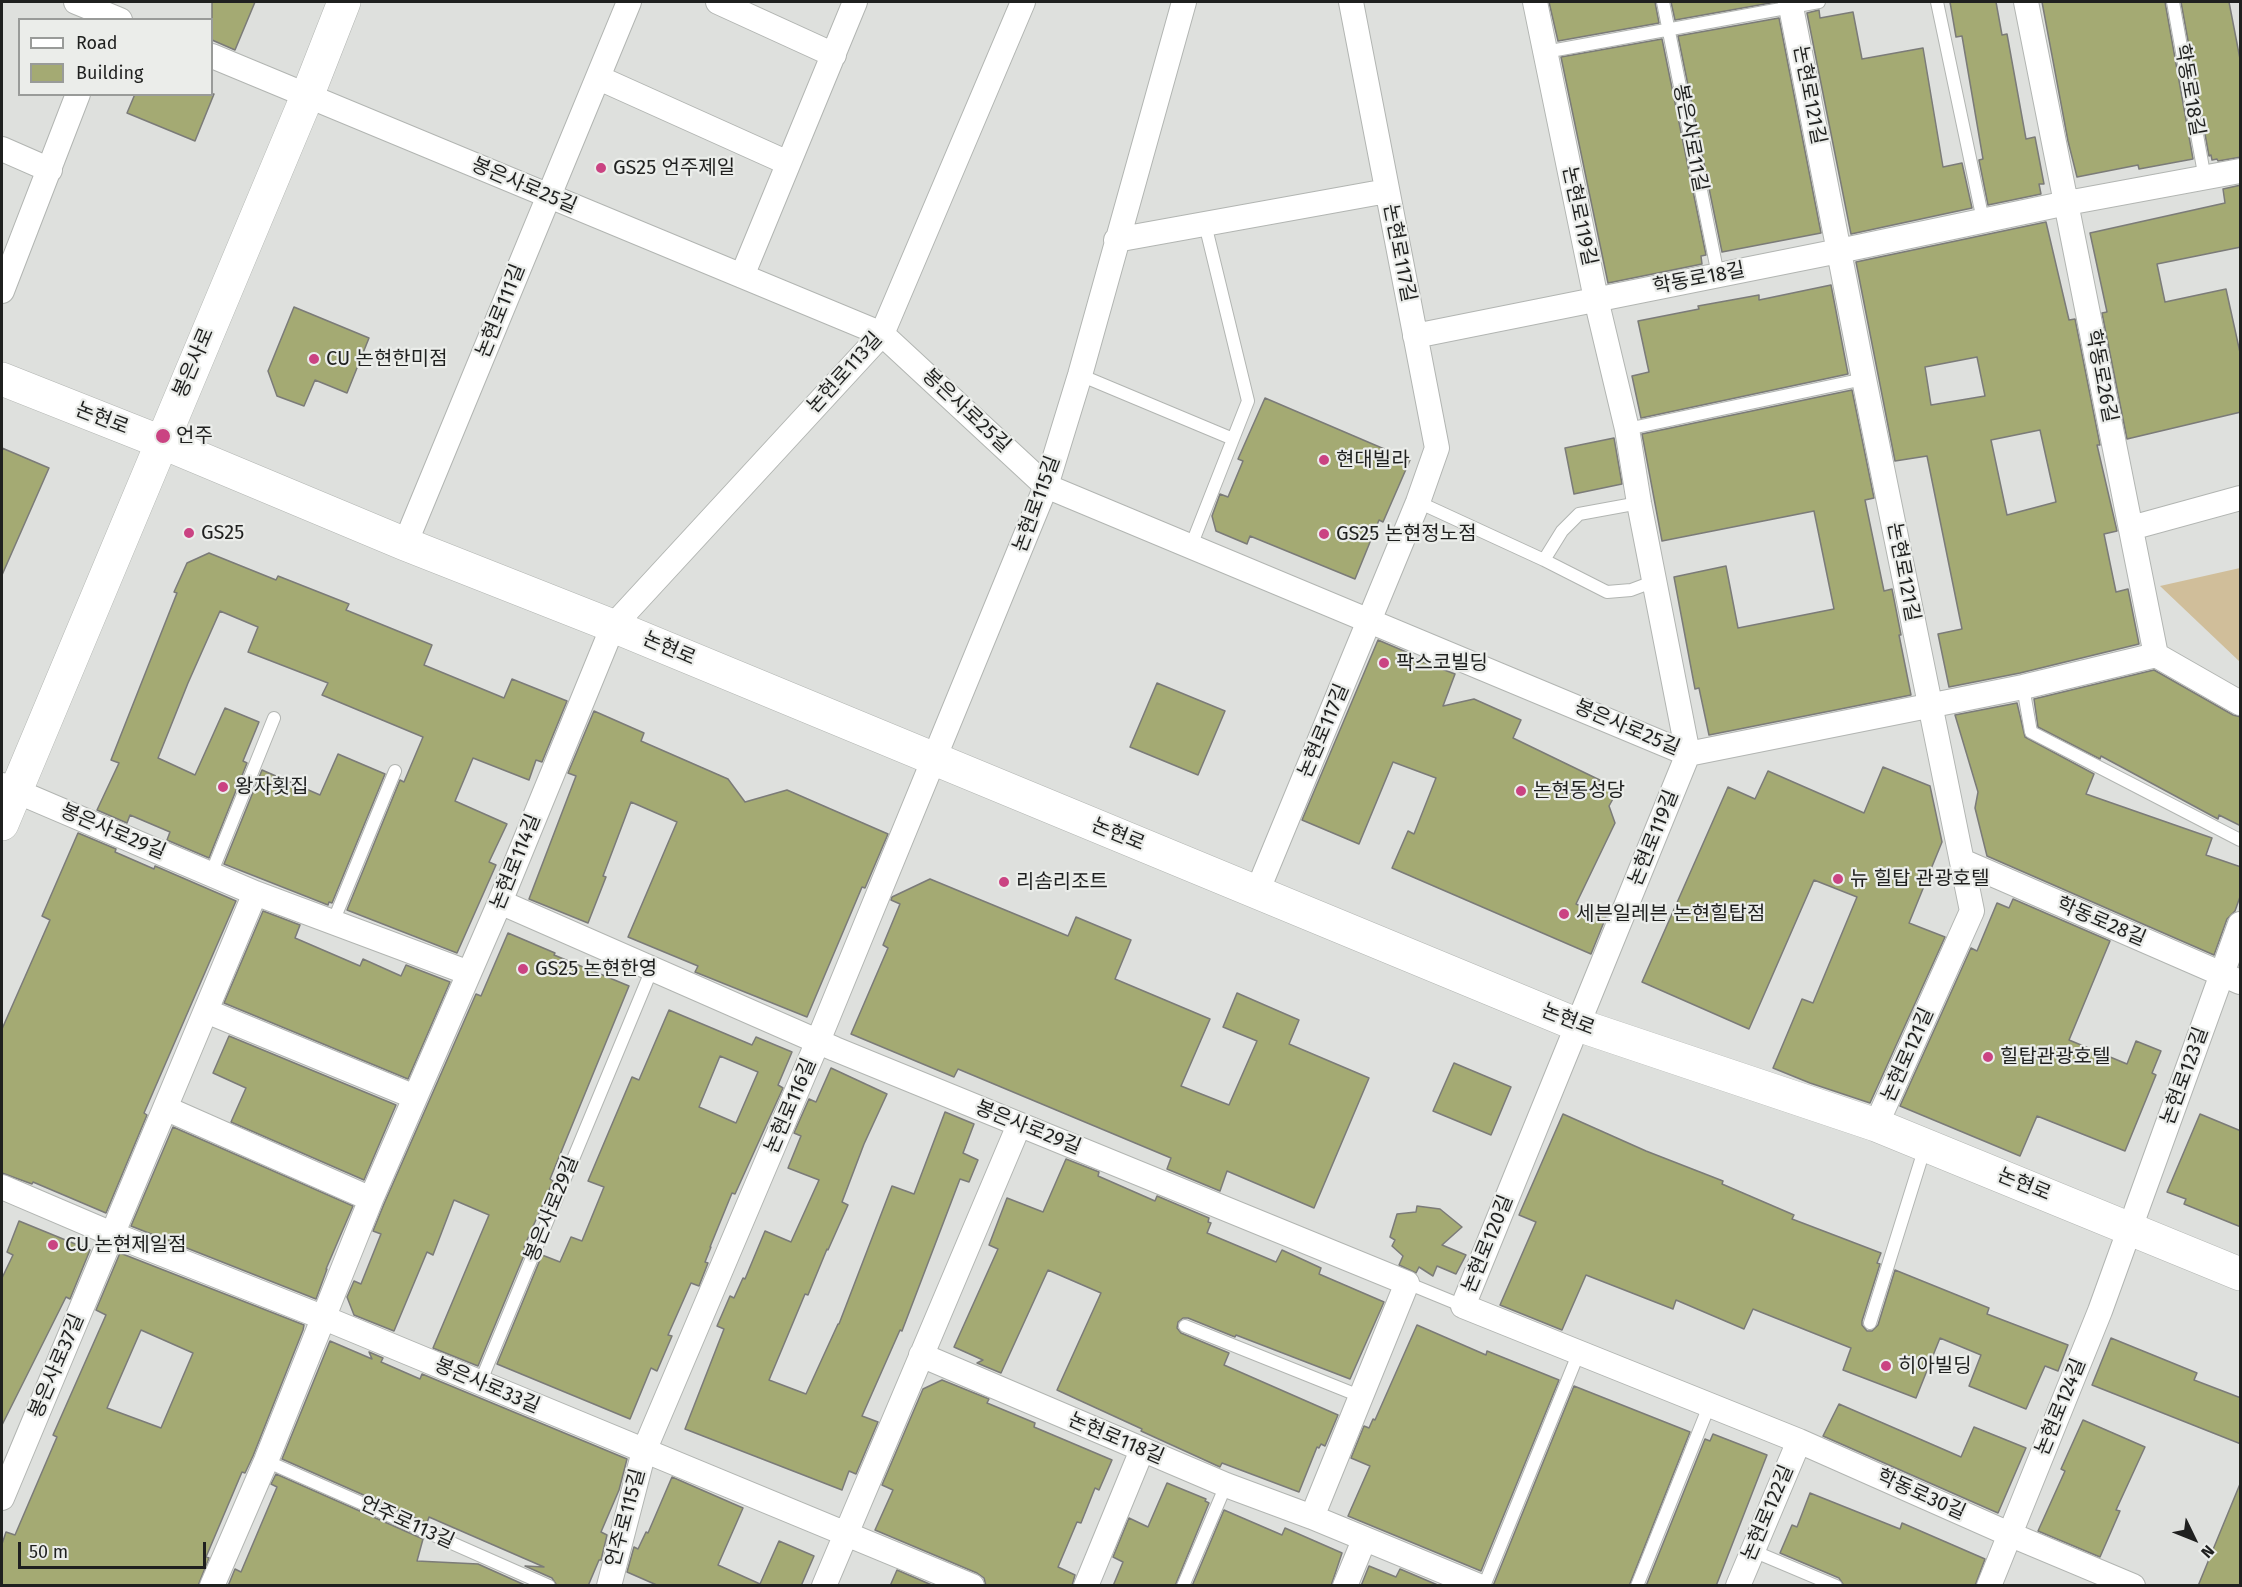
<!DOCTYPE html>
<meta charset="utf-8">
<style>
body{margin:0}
#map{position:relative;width:2242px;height:1587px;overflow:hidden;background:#dee0dd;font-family:"Fira Sans",sans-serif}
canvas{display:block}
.frame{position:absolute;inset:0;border:3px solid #1f201f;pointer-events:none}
.legend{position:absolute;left:18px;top:18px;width:195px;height:78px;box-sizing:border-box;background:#ebedea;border:2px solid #999b99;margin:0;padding:8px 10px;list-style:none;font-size:18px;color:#1f201f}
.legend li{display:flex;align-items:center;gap:12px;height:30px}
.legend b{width:30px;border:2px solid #999b99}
.north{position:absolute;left:2164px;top:1509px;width:60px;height:60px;-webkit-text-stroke:4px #ebedea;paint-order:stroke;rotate:133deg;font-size:16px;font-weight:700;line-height:24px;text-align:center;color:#1f201f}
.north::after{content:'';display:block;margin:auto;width:21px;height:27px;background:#1f201f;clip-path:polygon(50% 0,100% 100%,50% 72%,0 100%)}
.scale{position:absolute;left:18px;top:1542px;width:188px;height:27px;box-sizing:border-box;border:3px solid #1f201f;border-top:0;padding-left:8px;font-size:18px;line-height:21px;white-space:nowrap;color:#1f201f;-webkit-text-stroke:4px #ebedea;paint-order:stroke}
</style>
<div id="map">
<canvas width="2242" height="1587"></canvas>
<div class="frame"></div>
<ul class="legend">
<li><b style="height:8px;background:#fff"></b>Road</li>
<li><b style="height:16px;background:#a4aa73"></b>Building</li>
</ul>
<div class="north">N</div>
<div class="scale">50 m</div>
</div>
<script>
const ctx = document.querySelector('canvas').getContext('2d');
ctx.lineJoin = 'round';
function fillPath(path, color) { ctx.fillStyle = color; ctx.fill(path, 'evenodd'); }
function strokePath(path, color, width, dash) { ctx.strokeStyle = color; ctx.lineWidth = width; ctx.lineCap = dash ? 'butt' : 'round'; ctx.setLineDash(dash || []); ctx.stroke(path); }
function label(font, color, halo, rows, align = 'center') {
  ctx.font = font + ' "Fira Sans","Noto Sans KR",sans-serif'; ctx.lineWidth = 4.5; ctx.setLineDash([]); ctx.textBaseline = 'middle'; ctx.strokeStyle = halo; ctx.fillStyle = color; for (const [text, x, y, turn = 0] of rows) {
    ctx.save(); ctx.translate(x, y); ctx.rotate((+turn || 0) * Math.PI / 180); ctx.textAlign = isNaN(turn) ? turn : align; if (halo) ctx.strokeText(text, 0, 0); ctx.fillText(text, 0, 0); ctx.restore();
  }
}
const green = new Path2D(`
 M2240,568v94l-80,-76z`);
const building = new Path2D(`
 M212,2h43l-20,48 -23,-10z
 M1549,2h106l4,21 -101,18z
 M1671,2h105l-101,18z
 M1950,2h46l6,33 5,-1 19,105 9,-2 9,47h-5l2,10 -53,11 -9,-45 4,-1 -21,-123 -6,1z
 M2042,2h123l28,157 -54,10 -1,-4 -61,12 -9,-36z
 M2181,2h48l12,62v93l-23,4 -1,-2 -5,1 -1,-5 -2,1z
 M1819,10l1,8 33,-6 9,47 61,-11 20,119 19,-4 10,45 -121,26 -44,-221z
 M1779,18l42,215 -99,19 -44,-216z
 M1662,39l44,216 -5,1 1,8 -94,19 -47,-226z
 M135,94h79l-19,47 -68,-28z
 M2241,185v62l-84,17 8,38 61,-13 15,68v55l-114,27 -25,-126 5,-1 -17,-79 135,-30 -2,-14z
 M2046,222l23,98 6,-1 25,126h-3l20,86 -13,3 12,58 12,-3 11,55 -119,29 -71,14 -11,-53 24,-5 -35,-173 -32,5 -39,-199zM1977,357l8,39 -54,9 -6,-38zM2040,430l16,72 -49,13 -16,-75z
 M1831,285l17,89 -207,44 -9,-42 17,-4 -11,-51 61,-12 -1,-3 61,-11v5z
 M294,307l75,31 -22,55 -32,-13 -11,26 -27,-10 -9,-25z
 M1852,390l22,108 -9,2 19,91 8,-2 9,46h-2l12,60 -202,40 -10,-47 -4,1 -21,-112 52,-11 12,62 96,-19 -20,-98 -152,30 -20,-107z
 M1265,398l145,62 -27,62 -4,-2 -24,59 -105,-43 -3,8 -31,-13 -4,-15 8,-22 8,3 15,-36 -5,-2z
 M1614,438l8,46 -48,10 -9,-46z
 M2,448l47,20 -47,107z
 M209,553l67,27 2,-4 71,28 -3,6 86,35 -8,20 80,33 8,-19 55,22 -25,61 -6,-2 -7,20 -56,-22 -18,43 52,23 -18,38 7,3 -39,88 -110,-43 53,-130 4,2 19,-45 -101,-42 6,-12 -80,-31 10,-25 -38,-16 -32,72 -30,75 37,17 30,-67 34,14 -16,39 4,2 -38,95 -42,-18 3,-8 -40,-17 -3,8 -30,-13 22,-47 -8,-3 66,-167 -3,-1 13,-29z
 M1378,640l33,14 -1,3 45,17 -12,32 31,-7 47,21 -8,18 95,46 6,13 -5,9 6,17 -39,81 30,13 -15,37 -199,-86 16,-37 6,3 22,-56 -43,-16 -34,82 -57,-24z
 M2154,670l79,45 8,2v109l-22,-11 -1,4 -117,-63 -1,3 -62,-32 -4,-28z
 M1157,683l68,28 -27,64 -68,-28z
 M2017,703l8,34 69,37 -8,20 126,44 -6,17 35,12v27l-6,17 -8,8 -13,36 -227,-99 -12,-48 3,-16 -23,-77z
 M594,711l50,22 -3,8 87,38 17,23 42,-12 101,44 -23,54 -3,-1 -55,130 -112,-45 3,-6 -70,-29 49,-115 -46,-20 -28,74 3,1 -18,46 -59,-24 47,-123 -8,-3z
 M338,754l47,20 -53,129 -3,-1 -1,3 -104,-41 38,-94 58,25z
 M1883,767l47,19 12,56 -33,81 36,14 -75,166 -60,-20 -37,-15 29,-69 11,4 44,-106 -43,-17 -65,149 -107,-47 86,-195 27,12 13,-28 96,42z
 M78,833l38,16 -1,3 39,17 1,-3 81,35 -92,212 3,2 -41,98 -73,-31 -1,2 -30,-11v-144l48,-109 -8,-4z
 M930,879l138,57 8,-19 55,23 -16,39 95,40 -29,67 48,19 28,-64 -34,-14 14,-34 62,27 -10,24 80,34 -55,130 -87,-37 -7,20 -53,-22 4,-11 -213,-89 -4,8 -103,-43 37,-86 -5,-3 17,-41 -9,-4 1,-3z
 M2013,899l97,42 -41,99 58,24 9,-23 25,10 -9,22 4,2 -31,76 -88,-35 -17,40 -120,-50 71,-158 6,3 20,-48 12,5z
 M263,911l37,14 -5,13 65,28 3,-7 38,17 5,-11 44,17 -42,97 -184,-76z
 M508,933l47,20 -1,2 75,31 -79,193 3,2 -29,66 3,1 -49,118 -45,-18 56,-133 -35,-15 -21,55 -6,-3 -33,79 -40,-16 -7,-18 7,-16 7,3 20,-50 -8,-3 11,-27 92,-210 5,2z
 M669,1010l83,35 4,-8 36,15 -14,33 5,3 -48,106 -3,-1 -22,54h1l-6,15 3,1 -9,23 -8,-3 -23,52 4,1 -15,35 -6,-3 -21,51 -133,-55 45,-109 18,7 11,-25 11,4 22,-54 -16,-6 44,-104 7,3zM720,1056l38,16 -22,51 -37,-16z
 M229,1036l167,69 -32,75 -133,-58 15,-34 -33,-15z
 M1454,1063l57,24 -20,48 -58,-24z
 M831,1068l56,26 -23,50 -22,58 6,3 -20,45 -1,-1 -19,46 -3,-1 -36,86 37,14 32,-70h1l53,-138 22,8 31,-82 29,12 -11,29 15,7 -9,22 -9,-3 -58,152 -2,-1 -38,86 16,6 -22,52 -7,-3 -7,19 -157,-61 39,-100 -7,-3 13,-30 4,2 9,-20 2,1 20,-48 26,11 28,-62 -31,-12 13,-32 -7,-3 15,-34 7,3z
 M1563,1114l83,37 77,30 -1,3 72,31 -2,4 89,34 -4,10 3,1 -18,57v4l5,6h5l6,-6 17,-55 94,38 -2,6 81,31 -10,26 -13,-5 -19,43 -57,-23 12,-31 -41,-17 -24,60 -73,-28 8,-22 -98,-39 -9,20 -68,-29 -3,9 -87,-34 -24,55 -62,-25 36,-83 -17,-7z
 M2200,1114l41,17v96l-57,-23 2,-5 -19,-7z
 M173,1127l180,79 -27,63h1l-11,30 -185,-73z
 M1066,1159l33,13 -1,4 57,25 2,-5 52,22 -1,4 3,1 -4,10 69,29 6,-12 39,18 -2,6 65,28 -34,77 -114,-44 -1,2 -47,-19h-5l-5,4 -1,6 4,5 48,20 -5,12 114,50 -13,31 -4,-2 -2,4 -2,-1 -18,45 -77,-29 -2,4 -79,-36 1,-2 -85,-39 44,-97 -53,-23 -47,103 -24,-10 6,-3 -29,-13 44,-98 -9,-4 18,-47 36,14z
 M1417,1206l23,3 22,18 -20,18 24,10 -10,19 -19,-8 -4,10 -14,-9 -3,6 -17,-8 4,-9 -11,-10 3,-6 -5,-3 7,-23 19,-2z
 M19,1221l71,29 -20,49 -4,-2 -64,128v-147l11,-23 -6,-3z
 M120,1253l184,72 -1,5 -50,126 -8,17 -3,-1 -36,85 3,1 -11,28h-196v-42l4,-12 9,3 42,-98 -4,-2 53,-120 -10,-5zM141,1330l52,23 -32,75 -54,-20z
 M1417,1325l69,30 1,-4 72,29 -78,191 -133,-55 22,-50 -19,-8 13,-32 5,2 4,-9 2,1z
 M2111,1338l86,35 -3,7 47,18v46l-149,-59z
 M330,1341l42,18 -3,-7 14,6 -2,4 39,17 2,-5 205,85 -8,31 -18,42 6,3 -6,25h-2l-11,26h-31l-5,-8 -27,-12 19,1 -115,-50 -2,6 -145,-64z
 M942,1380l47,19 -2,4 48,20 -1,4 78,33 -13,30 -4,-2 -14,35 -4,-1 -19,45 17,8 -3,11h-86l-2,-8 -7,-5 -102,-43 18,-40 -11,-5 41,-96z
 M1574,1386l116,46 -61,154h-136z
 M1839,1404l122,53 13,-30 52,21 -28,65 -175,-77z
 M2083,1420l62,27 -29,63 4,1 -20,46 -62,-26 27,-60 -4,-2z
 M1713,1434l54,21 -51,131h-70l59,-147 5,2z
 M276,1474l147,65 -6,22 61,3 49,22h-299l7,-17 6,3 36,-85 -6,-3z
 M672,1477l71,31 -25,57 42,19 19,-43 35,15 -13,30h-142l-32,-14 7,-25 4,2 8,-17 2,1z
 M1167,1483l39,16 -1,2 4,2 -34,83h-62l10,-24 -10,-5 16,-39 19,9z
 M2240,1484l1,102h-43z
 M1810,1493l90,36 2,-6 83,36 -10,27h-131l-5,-8 -59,-25 12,-28 5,2z
 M1224,1510l58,25 3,-7 57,25 -11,33h-139z
 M1369,1566l27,11 4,-8 40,17h-79z
 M897,1570l37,16h-44z`);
const lane = new Path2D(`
 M1663,2l55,273
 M1937,2l46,218
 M2173,2l32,177
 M1545,52l274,-50
 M1080,375l153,64
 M1627,429l237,-50
 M1418,502l126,58 63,32 24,-2 24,-9
 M1191,546l57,-145 -43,-177
 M1544,560l18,-29 17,-17 60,-11
 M2023,687l8,45 209,108
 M211,874l63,-156
 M333,922l62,-151
 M1407,1283l56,23
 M1870,1323l55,-176
 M1185,1326l177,71
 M480,1383l172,-414
 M266,1461l283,125
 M1753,1551l83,35
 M1183,1586l43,-101
 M1484,1586l95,-234
 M1637,1586l72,-180`);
const street = new Path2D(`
 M76,2l44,18
 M718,2l116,53
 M1535,2l61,297 31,130 12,74 49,251 -225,552 336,135 210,93 124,52
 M1790,2l74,377 108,532 -96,214
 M2026,2l130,653 84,48
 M212,56l670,278 164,152 642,268 335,-67 133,-32
 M599,78l189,85
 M2,149l48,21
 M1116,240l271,-49
 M742,276l113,-274
 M2,291l76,-197
 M1415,336l424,-85 228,-48 173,-32
 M2131,528l109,-30
 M405,544l224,-542
 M2,785l253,108 214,80
 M1962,861l278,121
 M1257,892l161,-390 19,-54 -86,-446
 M500,902l335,147 572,234 -95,234
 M206,1011l209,86
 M165,1108l206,91
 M2,1187l110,47 210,83 650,269
 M921,1355l305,130 86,32 167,69
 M2,1498l253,-605
 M212,1586l54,-125 105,-262 129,-297 113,-276 269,-292 141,-332
 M609,1586l35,-135 174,-410 228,-555 34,-111 104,-373
 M824,1586l195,-461
 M1086,1586l56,-136
 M1345,1586l19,-46
 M1738,1586l61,-145
 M1989,1586l111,-275 140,-387`);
const secondary = new Path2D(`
 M2,824l306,-730 36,-92`);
const primary = new Path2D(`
 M2,379l159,63 244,102 208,82 965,399 298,100 364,149`);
const markers = [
 [601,168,6,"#ca4382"],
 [314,359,6,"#ca4382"],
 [163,436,8,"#ca4382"],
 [1324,460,6,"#ca4382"],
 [189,533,6,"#ca4382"],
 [1324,534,6,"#ca4382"],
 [1384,663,6,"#ca4382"],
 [223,787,6,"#ca4382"],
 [1521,791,6,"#ca4382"],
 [1838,879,6,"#ca4382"],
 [1004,882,6,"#ca4382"],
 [1564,914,6,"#ca4382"],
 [523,969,6,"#ca4382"],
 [1988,1057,6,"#ca4382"],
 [53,1245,6,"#ca4382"],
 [1886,1366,6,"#ca4382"]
];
const streetNames = [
 ["학동로18길",2189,90,80],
 ["논현로121길",1809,95,79],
 ["봉은사로11길",1690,138,79],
 ["봉은사로25길",524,186,23],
 ["논현로119길",1579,216,78],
 ["논현로117길",1399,253,79],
 ["학동로18길",1699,279,-11],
 ["논현로111길",501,311,-68],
 ["봉은사로",194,363,-67],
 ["논현로113길",845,373,-48],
 ["학동로26길",2101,376,79],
 ["봉은사로25길",966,411,43],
 ["논현로",102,419,21],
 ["논현로115길",1037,504,-70],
 ["논현로121길",1903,572,79],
 ["논현로",669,649,23],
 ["봉은사로25길",1627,728,23],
 ["논현로117길",1324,731,-67],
 ["봉은사로29길",113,832,23],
 ["논현로",1118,835,22],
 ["논현로119길",1654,838,-68],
 ["논현로114길",516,862,-68],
 ["학동로28길",2101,922,23],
 ["논현로",1568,1020,21],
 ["논현로121길",1908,1055,-66],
 ["논현로123길",2185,1076,-70],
 ["논현로116길",791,1106,-67],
 ["봉은사로29길",1028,1128,22],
 ["논현로",2024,1185,22],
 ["봉은사로29길",552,1209,-68],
 ["논현로120길",1488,1244,-68],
 ["봉은사로37길",57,1366,-67],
 ["봉은사로33길",487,1386,23],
 ["논현로124길",2061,1407,-68],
 ["논현로118길",1116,1439,23],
 ["학동로30길",1921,1495,24],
 ["논현로122길",1768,1513,-67],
 ["언주로115길",626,1518,-75],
 ["언주로113길",407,1523,24]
];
const poiNames = [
 ["GS25 언주제일",613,168],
 ["CU 논현한미점",326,359],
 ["언주",176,436],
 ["현대빌라",1336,460],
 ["GS25",201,533],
 ["GS25 논현정노점",1336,534],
 ["팍스코빌딩",1396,663],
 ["왕자횟집",235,787],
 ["논현동성당",1533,791],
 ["뉴 힐탑 관광호텔",1850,879],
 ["리솜리조트",1016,882],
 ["세븐일레븐 논현힐탑점",1576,914],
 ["GS25 논현한영",535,969],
 ["힐탑관광호텔",2000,1057],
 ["CU 논현제일점",65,1245],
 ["히아빌딩",1898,1366]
];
fillPath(green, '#d0be9a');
fillPath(building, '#a4aa73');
strokePath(building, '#7b7b78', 1.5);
strokePath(lane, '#b2b5b2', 14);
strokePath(street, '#b2b5b2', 26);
strokePath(secondary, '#b2b5b2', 34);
strokePath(primary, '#b2b5b2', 34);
strokePath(lane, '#fff', 12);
strokePath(street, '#fff', 24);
strokePath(secondary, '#fff', 33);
strokePath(primary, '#fff', 33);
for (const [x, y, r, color] of markers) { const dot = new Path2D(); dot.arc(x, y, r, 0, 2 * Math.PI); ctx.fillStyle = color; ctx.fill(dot); strokePath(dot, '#ebedea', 2); }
label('20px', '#1f201f', '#ebedea', streetNames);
label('20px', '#1f201f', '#ebedea', poiNames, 'left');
</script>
